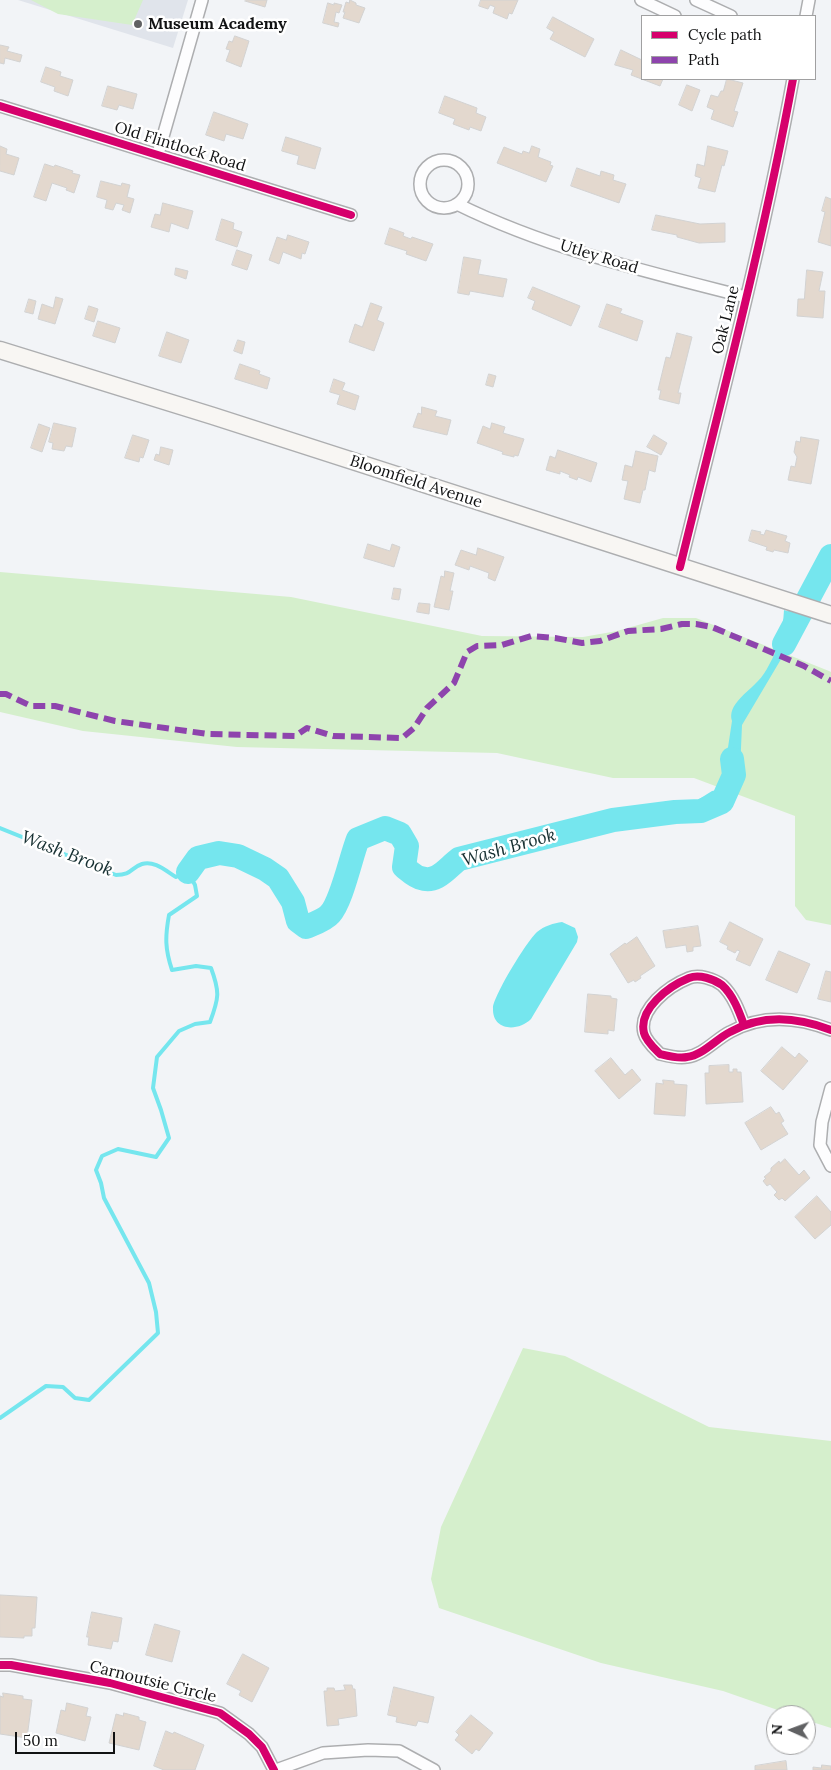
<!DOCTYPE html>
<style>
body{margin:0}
#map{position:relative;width:831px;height:1770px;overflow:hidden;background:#f2f4f7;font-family:Lora,serif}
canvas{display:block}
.legend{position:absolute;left:641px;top:15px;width:175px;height:65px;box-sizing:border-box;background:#fff;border:1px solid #a0a0a1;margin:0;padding:6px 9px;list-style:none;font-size:15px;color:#111213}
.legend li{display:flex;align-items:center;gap:10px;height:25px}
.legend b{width:25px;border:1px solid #a0a0a1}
.north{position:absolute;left:766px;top:1705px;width:50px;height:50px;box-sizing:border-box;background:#fff;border:1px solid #a0a0a1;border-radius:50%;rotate:272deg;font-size:14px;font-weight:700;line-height:20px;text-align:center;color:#111213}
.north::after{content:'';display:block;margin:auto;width:18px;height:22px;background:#606163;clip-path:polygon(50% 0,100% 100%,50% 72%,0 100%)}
.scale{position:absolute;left:15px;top:1732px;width:100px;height:22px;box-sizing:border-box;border:2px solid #111213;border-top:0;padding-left:6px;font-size:15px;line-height:18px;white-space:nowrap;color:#111213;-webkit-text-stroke:4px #fff;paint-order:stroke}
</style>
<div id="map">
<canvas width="831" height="1770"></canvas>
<ul class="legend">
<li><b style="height:6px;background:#d6006c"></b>Cycle path</li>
<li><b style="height:6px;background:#8e44ad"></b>Path</li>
</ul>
<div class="north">N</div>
<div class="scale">50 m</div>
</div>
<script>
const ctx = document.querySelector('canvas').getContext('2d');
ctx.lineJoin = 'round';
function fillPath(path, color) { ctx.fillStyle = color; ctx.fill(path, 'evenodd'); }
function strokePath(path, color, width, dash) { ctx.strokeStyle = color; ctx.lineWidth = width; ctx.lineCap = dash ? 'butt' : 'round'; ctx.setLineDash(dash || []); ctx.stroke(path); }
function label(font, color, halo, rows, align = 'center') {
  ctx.font = font + ' Lora,serif'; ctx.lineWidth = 5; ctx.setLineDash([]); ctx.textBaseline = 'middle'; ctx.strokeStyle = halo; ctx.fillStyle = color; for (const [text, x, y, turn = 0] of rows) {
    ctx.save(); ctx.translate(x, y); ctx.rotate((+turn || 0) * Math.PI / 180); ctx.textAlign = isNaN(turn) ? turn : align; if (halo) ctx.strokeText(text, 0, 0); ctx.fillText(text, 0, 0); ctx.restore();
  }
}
const built = new Path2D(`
 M18,0h170l-15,48z`);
const green = new Path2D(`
 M31,0h112l-11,25 -74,-11z
 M0,572l291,25 191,39 101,1 34,-6 46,-13h33l133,53 2,1v253l-25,-5 -11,-14v-90l-101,-38h-81l-116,-25 -260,-6 -154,-16 -83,-19z
 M523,1348l42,8 144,71 122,14v287l-25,-8v-5h-14l-69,-24 -122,-28 -162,-55 -8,-29 10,-52z`);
const water = new Path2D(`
 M784,610l22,7 -64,108 -2,46 -3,8 -21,21 -9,12 -38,11 -3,-14 22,-3 24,-15 6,-1 9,-14 2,-8 -2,-14 5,-33c-5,-16 16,-29 26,-40 4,-4 8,-10 11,-16 10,-17 14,-36 15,-55z
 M562,922l13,6 3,9 -1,5 -46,77c-13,13 -39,12 -38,-11 1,-13 34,-67 44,-76 7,-6 17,-9 25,-10z`);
const stream = new Path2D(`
 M0,828l116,47c16,0 14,-7 26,-11 12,-4 24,7 34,13l12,-5 7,13 2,11 -28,19c-4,22 -4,34 3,55l24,-4 15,2c9,24 8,30 -1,54l-15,2 -16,7 -22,26 -4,31 8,22 8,28 -13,19 -38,-8 -16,7 -6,14 5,13 3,15 45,85 7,29 2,21 -69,67 -14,-2 -12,-11 -17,-1 -46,32`);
const river = new Path2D(`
 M784,644l47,-88
 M188,872l10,-14 21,-5 19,3 27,13 13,9 15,24 5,19 8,6c7,-3 19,-7 24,-13 12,-13 21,-58 28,-75l27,-11 15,6 7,12 -3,21c5,4 11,10 17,11 16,6 27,-11 38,-19l154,-39 62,-8 26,-1 21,-9 12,-27 -2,-16`);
const building = new Path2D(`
 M246,0h21l-2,7 -20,-6z
 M350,0l6,3v2l9,3 -6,15 -16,-5 2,-6h-2l3,-10 3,1z
 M481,0h37l-6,14 -3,-1 -2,6 -14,-6 2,-6 -5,-2 -2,4 -9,-3z
 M328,3l6,2v-2l8,2 -3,8 -3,-1 -2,10 5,1 -1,4 -15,-4z
 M553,17l41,22 -9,18 -35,-18 4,-7 -7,-4z
 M235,36l14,5 -8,26 -15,-6 4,-11 -4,-1 3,-8 3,1z
 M0,45l9,2 -2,4 15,4 -2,7 -15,-4 -1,6 -4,-1z
 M621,50l21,10v19h21l-3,7 -29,-11 2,-5 -18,-5z
 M46,67l15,5 -1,4 13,4 -5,16 -14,-5 1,-4 -14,-5z
 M727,79l16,4 -9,28 4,1 -5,15 -22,-8 3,-9 -7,-3 4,-12 7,2 3,-6h2z
 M687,85l13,5 -8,21 -13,-6z
 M108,86l29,8 -4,15 -14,-4 -2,5 -15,-4z
 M445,96l32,12 -1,5 10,4 -5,14 -11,-4 -1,3 -16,-6 2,-5 -16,-6z
 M214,112l34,12 -5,15 -17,-5 -2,7 -18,-6z
 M286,137l35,11 -6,21 -18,-5 2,-8 -17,-5z
 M0,146l7,3 -1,5 13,4 -5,17 -14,-4z
 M532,146l8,3 -2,8 13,5 -1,3 3,1 -7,16 -49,-19 7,-16 18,7 1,-3 6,2z
 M708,146l20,5 -4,15 -2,-1 -7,27 -17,-4 3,-10 -6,-2 2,-12 7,2z
 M45,164l9,3 1,-2 18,6 -1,2 8,2 -6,18 -8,-3 1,-2 -15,-5 -6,18 -12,-4z
 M577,168l23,8 1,-5 13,4 -1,5 13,4 -7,19 -48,-17z
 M101,181l20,5 1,-3 8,2 -3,12 7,2 -4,14 -8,-3 2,-5 -8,-2 -3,7 -8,-2 2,-8 -10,-3z
 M826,197l5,2v47l-13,-4 7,-30 -3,-1z
 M163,203l30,8 -5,18 -17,-6 -2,9 -18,-5 4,-13 5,1z
 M656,215l44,9 25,-1v19l-26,1 -22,-6v-2l-25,-5z
 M222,219l12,4 -1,6 9,3 -5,15 -21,-7z
 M390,228l14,5 -1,3 8,3 1,-2 21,7 -7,17 -20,-7 1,-3 -22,-7z
 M288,235l21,7 -4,12 -3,-1 -1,6 -18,-7 -4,12 -10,-4 8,-23 9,3z
 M237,250l15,5 -5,15 -15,-5z
 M464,257l17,3 -3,14 29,5 -4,18 -33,-6 -1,4 -11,-2z
 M176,268l12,3 -2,8 -11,-4z
 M807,270l16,2 -4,19h6l-2,27 -26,-2 1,-17h6z
 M533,287l47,19 -9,20 -39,-17 3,-8 -7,-3z
 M56,297l7,2 -8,25 -17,-5 4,-15 11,4z
 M29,299l7,2 -3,13 -8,-2z
 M371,303l11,4 -5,13 7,3 -10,28 -25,-9 6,-18 7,3z
 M607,304l15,5 -2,4 23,8 -6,20 -38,-14z
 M89,306l9,3 -4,13 -9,-3z
 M98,321l22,7 -5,15 -22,-7z
 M167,332l22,8 -8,23 -22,-7z
 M677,333l15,4 -14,56h3l-2,11 -20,-5 2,-9h-3l8,-33 4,1z
 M238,340l7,2 -3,12 -8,-3z
 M240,364l20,7 -1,3 11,4 -3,11 -32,-10z
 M489,374l7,2 -3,11 -7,-2z
 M334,379l11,4 -3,7 17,6 -4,14 -18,-6 3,-9 -10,-3z
 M422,407l15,4 -2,5 16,4 -4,15 -34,-8 5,-14 3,1z
 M54,423l22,5 -4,19 -6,-1 -2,5 -12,-2 1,-6 -4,-1z
 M492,423l13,4 -2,6 21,6 -6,17 -4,-1v2l-12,-3 1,-2 -26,-9 6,-17 7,3z
 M39,424l11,4 -8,24 -11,-4z
 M133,435l16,5 -6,18 -3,-1 -1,5 -14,-4z
 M654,435l13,8 -6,12 -14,-8z
 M801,437l18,3 -8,44 -23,-4 3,-14 4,1 2,-10 -3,-5 2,-11 4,1z
 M161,447l12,3 -4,15 -15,-5 2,-6 3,1z
 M558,450l39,13 -6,19 -13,-5 -1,3 -8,-3 1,-2 -10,-4v3l-14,-4 4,-14 5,2z
 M636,451l22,5 -3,16 -6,-2 -4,20h-2l-3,13 -16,-4 4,-18 -6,-1 3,-15 7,2z
 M752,530l9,2 -1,2 4,1 2,-5 21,6 -2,5 5,2 -2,10 -14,-3 -1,2 -7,-2 1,-3 -18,-6z
 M368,544l22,7 2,-7 8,3 -6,20 -30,-9z
 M478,548l26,9 -9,24 -7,-3 1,-5 -19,-7 -1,4 -14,-5 6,-15 15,5z
 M445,571l9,2 -4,18h3l-4,19 -15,-3 7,-31 3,1z
 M394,588l7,1 -2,11 -7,-1z
 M419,603l11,1 -1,10 -12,-2z
 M730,922l33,17 -13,27 -14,-6 4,-9 -3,-1 -2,3 -8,-4 1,-3 -8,-4z
 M698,926l3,20 -8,1v4l-6,1 -1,-7 -20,3 -3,-17z
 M637,937l18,29 -15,10 1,2 -6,4 -1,-2 -6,3 -18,-29 15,-11 1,1z
 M779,951l31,13 -13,29 -31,-13z
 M826,971l5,1v30l-13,-3z
 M588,994l23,2v2l6,1 -3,32 -6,-1v4l-23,-2z
 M782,1047l13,11 4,-5 9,8 -25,29 -22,-19z
 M611,1058l14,17 7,-6 9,11 -22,19 -24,-28z
 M729,1065v7h4v-3h4v3h4l2,30 -37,2 -1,-31h4v-7z
 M663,1080l11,1v3l13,1 -2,31 -31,-2 2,-31 7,1z
 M771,1107l5,7 3,-2 5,9 -3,2 7,11 -27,16 -16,-27z
 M785,1159l14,16 5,-5 6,8 -25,23 -3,-3 -3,2 -5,-5 3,-3 -7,-8 -3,2 -4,-5 3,-3 -2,-1 7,-6v-3l8,-7 1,2z
 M817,1196l14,16v13l-16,14 -20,-22z
 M0,1595l37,2 -2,31h-3v8h-8v2l-24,-1z
 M92,1612l30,6 -4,24 -5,-1 -2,8 -23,-4 1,-8h-2z
 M155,1624l25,7 -8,31 -26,-7z
 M243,1654l26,14 -17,34 -13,-7 2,-4 -14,-7z
 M344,1685h8l1,4h2l2,27 -19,3 1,6 -12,1 -3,-35h3v-3h7l1,3 10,-1z
 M394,1687l40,10 -6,26 -10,-2 -2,5 -20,-4 1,-5 -9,-2z
 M3,1693l20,3v3l9,1 -5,38 -27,-4v-38l3,1z
 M67,1703l21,5 -2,8 5,1 -6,24 -29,-8 5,-23 4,1z
 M124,1713l15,4v3l7,2 -7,28 -30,-7 7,-29 7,2z
 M471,1715l22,18 -14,18 -3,-2 -4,5 -17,-14 4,-5 -3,-3z
 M166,1731l7,3 1,-2 30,13 -9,25h-31l-10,-4z
 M786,1761l1,9h-32v-4z
 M822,1765l9,1v4h-18v-3l8,1z`);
const minor = new Path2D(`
 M641,0l34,16
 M696,0l35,16
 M806,16l3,-16
 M0,106l351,109
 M158,154l44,-154
 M420 184a24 24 0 1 1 48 0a24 24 0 1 1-48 0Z
 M457,204c91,45 191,68 289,93
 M680,567c40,-163 83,-324 113,-488
 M744,1025c-5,-14 -11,-30 -22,-40 -8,-6 -23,-11 -33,-7 -20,8 -51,31 -45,55 2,8 11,16 16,21 8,2 19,5 27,3 16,-2 29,-18 43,-25 32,-18 68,-15 101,-2
 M831,1088l-9,34 -2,23 11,21
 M0,1665h11l99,18 110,30 29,21 13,13 12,23
 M276,1770l47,-17 45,-3 31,1 35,19`);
const secondary = new Path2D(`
 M0,350l213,66 618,199`);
const quiet = new Path2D(`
 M0,694h6l25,12h24l60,15 93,13 87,2 12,-8 26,8 69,2 12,-10 13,-20 27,-25 13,-31 10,-6 25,-1 29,-9 24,2 27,5 18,-2 28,-10 33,-2 21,-5h14l16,3 92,39 27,15`);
const cycleway = new Path2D(`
 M0,106l351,109
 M680,567c40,-163 83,-324 113,-488
 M744,1025c-5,-14 -11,-30 -22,-40 -8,-6 -23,-11 -33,-7 -20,8 -51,31 -45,55 2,8 11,16 16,21 8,2 19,5 27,3 16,-2 29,-18 43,-25 32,-18 68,-15 101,-2
 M0,1665h11l99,18 110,30 29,21 13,13 12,23`);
const markers = [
 [138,24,5,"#606163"]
];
const poiNames = [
 ["Museum Academy",148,24]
];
const streetNames = [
 ["Old Flintlock Road",180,147,17],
 ["Utley Road",599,257,17],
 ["Oak Lane",726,320,-76],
 ["Bloomfield Avenue",416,482,18],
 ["Carnoutsie Circle",153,1682,14]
];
const waterNames = [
 ["Wash Brook",509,848,-16],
 ["Wash Brook",67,854,21]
];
fillPath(built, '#e0e4eb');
fillPath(green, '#d5efcc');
fillPath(water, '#75e6ee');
strokePath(stream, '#75e6ee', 4);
strokePath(river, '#75e6ee', 24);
fillPath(building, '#e3d8ce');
strokePath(building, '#d2d2d2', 1);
strokePath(minor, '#adaeb0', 14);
strokePath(secondary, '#adaeb0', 19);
strokePath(minor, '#fdfdfe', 11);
strokePath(secondary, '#f8f6f3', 16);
strokePath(quiet, '#8e44ad', 6, [12, 6]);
strokePath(cycleway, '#d6006c', 8);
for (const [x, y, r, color] of markers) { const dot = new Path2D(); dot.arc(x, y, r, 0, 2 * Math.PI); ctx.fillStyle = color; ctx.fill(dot); strokePath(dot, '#fff', 2); }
label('bold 16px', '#111213', '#fff', poiNames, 'left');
label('16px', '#111213', '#fff', streetNames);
label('italic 18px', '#162f31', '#fff', waterNames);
</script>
